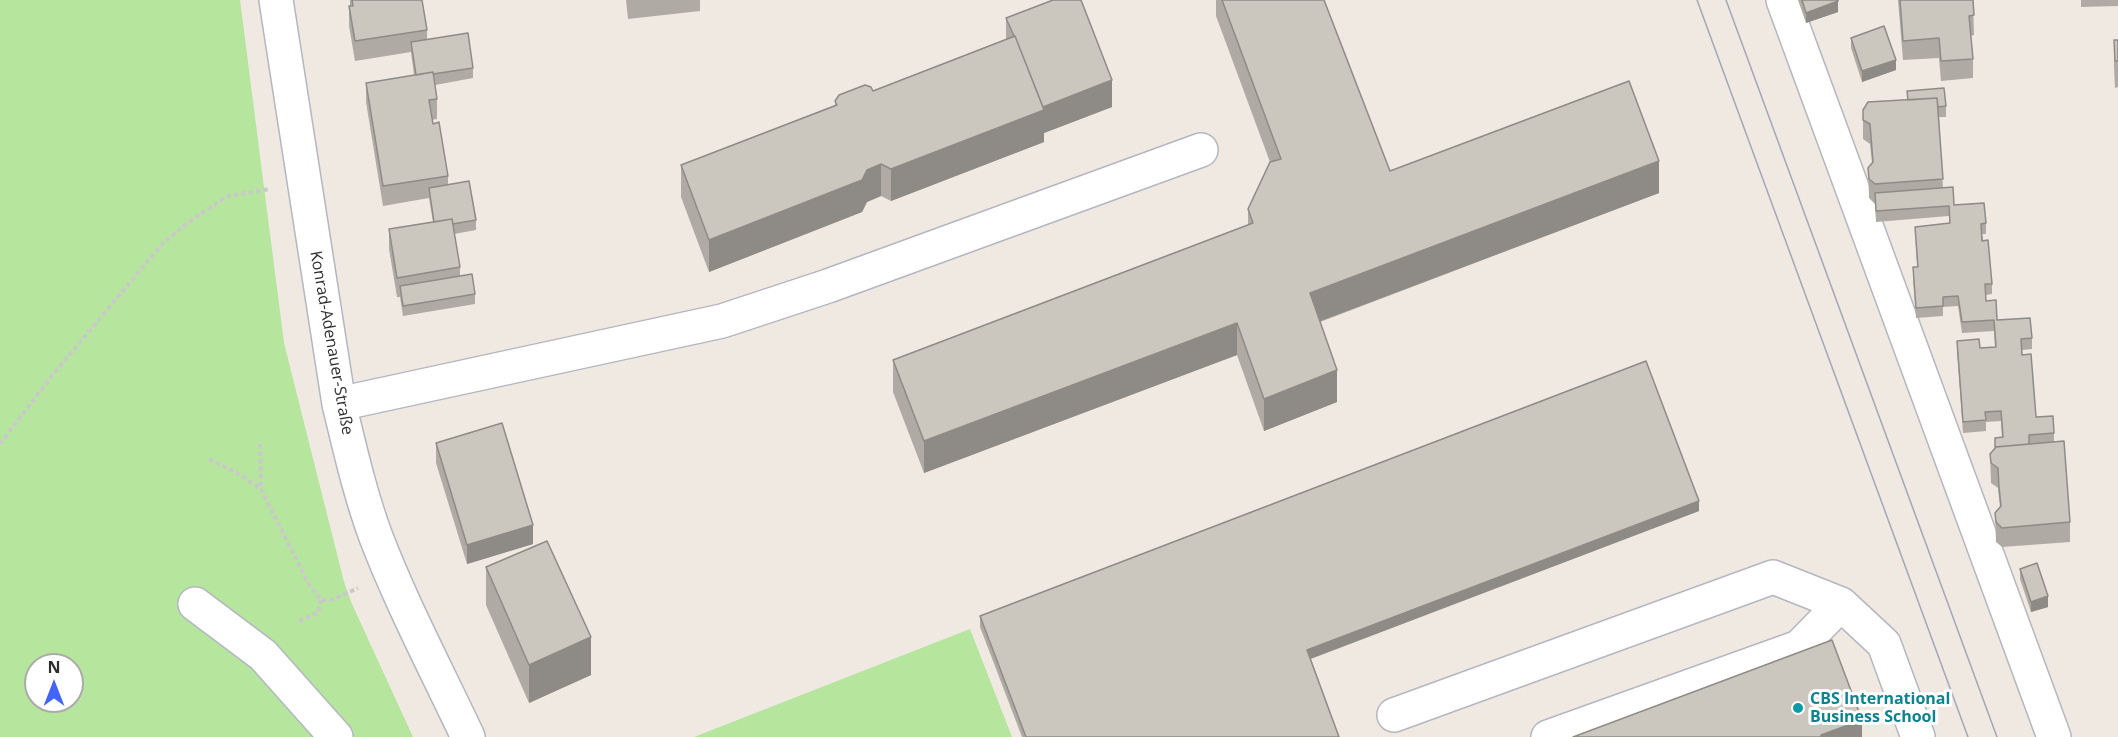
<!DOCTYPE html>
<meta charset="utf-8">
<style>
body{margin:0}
#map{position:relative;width:2118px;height:737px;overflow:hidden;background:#efe9e1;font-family:"Open Sans",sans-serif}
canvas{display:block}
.north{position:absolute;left:24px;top:653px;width:60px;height:60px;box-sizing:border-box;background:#fff;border:2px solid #ababab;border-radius:50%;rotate:0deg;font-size:16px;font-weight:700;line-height:24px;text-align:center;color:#2e2e2e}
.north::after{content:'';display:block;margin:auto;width:21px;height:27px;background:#4264fb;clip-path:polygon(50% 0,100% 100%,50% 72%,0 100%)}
</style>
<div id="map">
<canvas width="2118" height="737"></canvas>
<div class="north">N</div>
</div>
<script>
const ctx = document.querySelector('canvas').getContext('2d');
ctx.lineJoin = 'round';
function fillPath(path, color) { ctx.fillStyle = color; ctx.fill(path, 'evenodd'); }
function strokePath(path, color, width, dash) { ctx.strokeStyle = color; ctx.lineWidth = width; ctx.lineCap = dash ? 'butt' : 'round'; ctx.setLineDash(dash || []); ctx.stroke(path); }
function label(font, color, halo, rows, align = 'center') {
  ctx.font = font + ' "Open Sans",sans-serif'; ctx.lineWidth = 6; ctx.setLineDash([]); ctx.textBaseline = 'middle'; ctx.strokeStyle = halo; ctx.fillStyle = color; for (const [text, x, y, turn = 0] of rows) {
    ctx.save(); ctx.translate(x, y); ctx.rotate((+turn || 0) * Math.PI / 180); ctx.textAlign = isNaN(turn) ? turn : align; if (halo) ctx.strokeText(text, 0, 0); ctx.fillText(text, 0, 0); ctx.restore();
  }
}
const green = new Path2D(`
 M0,0h240l44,343 60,239 8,22 61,133h-413zM36,665h36v36h-36z
 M970,629l42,108h-318z`);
const path = new Path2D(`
 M0,444l55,-72 108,-129 31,-25 34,-22 41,-7
 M260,444l1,44
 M209,459l28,14 24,16 48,96 12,15h10l27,-12
 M299,621l19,-8 3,-13`);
const minor = new Path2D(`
 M276,0l63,404c11,45 21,90 37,133 26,68 61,134 92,200
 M1783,0l271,737
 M339,404l383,-83 106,-35 373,-136
 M195,604l68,51 73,82
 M1394,715l379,-138 68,27 43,40 34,93
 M1548,737l251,-90 42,-43`);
const tram = new Path2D(`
 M1697,0l271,737
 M1726,0l271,737`);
const wall = new Path2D(`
 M350,0h72l5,30v10l46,28v10l-38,7 2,14v20l-5,1 16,56v9l28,35v10l-22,4 6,33v9l15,18v10l-72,12 -3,-19h-3l-8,-48v-20l44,-7 -4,-24 -46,8 -17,-104v-19l48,-8 -3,-23 -56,9 -6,-35v-20h1z
 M626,0h74v11l-72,8z
 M1216,0h108l66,171 269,22 -339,129 17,80 -73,29 -27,-76 -313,118 -31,-81v-32l355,-135v-16l22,-47 -54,-146z
 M1798,0h40v12l-32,11z
 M1898,0h75l1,35 -3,1 2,23v19l-32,3 -2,-23 -36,2z
 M2081,0h37v6l-37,1z
 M1006,18l106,89 -68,26v9l-153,59 -10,-5 -14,6 -5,10 -153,60 -28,-75v-32l154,-60v-4l38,-10 133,-52z
 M1851,38l45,32 -34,12 -11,-34z
 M2114,40h4v47l-3,1 -1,-21z
 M1907,91l39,15v11h-7l4,71 11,17 32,18v11h-4l10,50v10l-6,1v6l11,19 35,18v11l-10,1v5l14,62 18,16v9l16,80v20l-68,5 -6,-5 -1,-29 5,-5 -2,-20 -7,-5 -1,-29 5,-6v-10l7,-1 -1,-16 -15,1v9l-23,2 -6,-82v-10l23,7 15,-1 -1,-16 -32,2 -4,-27 -15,1v9l-27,2 -3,-40v-11h4l-2,-40 34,-4v-7l-73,6 -1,-18 -6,-6 -1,-30 4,-5 -2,-19 -7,-5v-29l44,-10z
 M436,443l97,101 -66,20 -31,-101z
 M1699,511l-388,148 28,78h-317l-42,-110v-11z
 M486,567l105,108 -62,28 -43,-98z
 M2020,569l28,38 -17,5 -11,-33z`);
const shadedWall = new Path2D(`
 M1838,1v11l-32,11v-10z
 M1896,60v10l-34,12v-11z
 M1112,80v27l-68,26v9l-153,59v-32l150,-62z
 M1659,161v32l-349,132v-32z
 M881,164v32l-14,6 -5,10 -153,60v-32z
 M1237,323v32l-313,118v-32z
 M1337,370v32l-73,29v-32z
 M1699,501v10l-392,149v-10z
 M533,525v19l-66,20v-19z
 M2048,596v11l-17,5v-10z
 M591,637v38l-62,28v-38z
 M1862,720v17h-41v-2z`);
const building = new Path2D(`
 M352,0h70l5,30 -72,11 -6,-35h4z
 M1053,0h28l31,80 -69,27 -28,-71h-1l-8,-18z
 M1222,0h102l66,171 239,-90 30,80 -349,132 27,77 -73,29 -27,-76 -313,118 -31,-81 360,-137 -5,-14 22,-47 11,-3z
 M1802,0h36v1l-32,12z
 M1900,0h73l1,15 -5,1 4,43 -32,2 -2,-23 -36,3z
 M1884,26l12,34 -34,11 -11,-33z
 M468,33l5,35 -40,6v-2l-17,3 -5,-33z
 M1015,36l29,74 -153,59 -10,-5 -14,6 -5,10 -153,60 -28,-75 156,-60 -2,-4 4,-6 26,-10 6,2 2,4z
 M2114,40h4v21h-3z
 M433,72l4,27 -8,1 4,24 6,-2 9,54 -65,10 -17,-103z
 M1944,88l2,18 -8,1 -1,-9 -29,2 -1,-9z
 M1937,98l6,81 -68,5 -6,-5 -1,-11 5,-6 -3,-38 -7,-4v-10l5,-8z
 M469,181l7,39 -23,4 -1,-5 -18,3 -5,-34z
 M1953,187l1,18 30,-2 2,20 -5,1 1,17 6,-1 4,44h-7l1,17 10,-1 1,20 33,-2 2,20 -11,1 1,16 9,-1 5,63 17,-1 1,17 -25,2v9l-34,3v-9l8,-1 -2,-26 -16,1 1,8 -23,2 -6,-81 22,-2 1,9 16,-1 -2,-27 -32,2 -4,-26 -15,1v9l-27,2 -3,-41h5l-3,-40 35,-4 -1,-17 -73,5 -1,-18z
 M452,219l8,48 -63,11 -8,-49z
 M472,274l3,20 -72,12 -3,-20z
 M1646,361l53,140 -392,149 32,87h-313l-46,-121z
 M502,423l31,102 -66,20 -31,-102z
 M2064,441l6,81 -68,6 -6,-6 -1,-9 6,-7 -2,-19 -1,-19 -7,-5 -1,-9 6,-7z
 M547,541l44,96 -62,28 -43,-98z
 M2037,563l11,33 -17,6 -11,-33z
 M1832,640l30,80 -41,15v2h-248z`);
const markers = [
 [1798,708,6,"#0f9aa8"]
];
const streetNames = [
 ["Konrad-Adenauer-Straße",331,343,80]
];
const cultureNames = [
 ["CBS International",1810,699],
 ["Business School",1810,717]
];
fillPath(green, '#b6e59e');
strokePath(minor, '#b4b7c1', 36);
strokePath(path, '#c9c9c9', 4, [4.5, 3]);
strokePath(minor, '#fff', 33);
strokePath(tram, '#a3a6b8', 1.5);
fillPath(wall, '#afaba4');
fillPath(shadedWall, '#8e8b86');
fillPath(building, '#cbc7bf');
strokePath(building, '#8e8b86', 1.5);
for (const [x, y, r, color] of markers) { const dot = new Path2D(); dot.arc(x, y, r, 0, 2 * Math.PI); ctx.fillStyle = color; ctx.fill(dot); strokePath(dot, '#fff', 2); }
label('16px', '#2e2e2e', '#fff', streetNames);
label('bold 16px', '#0d838f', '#fff', cultureNames, 'left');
</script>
